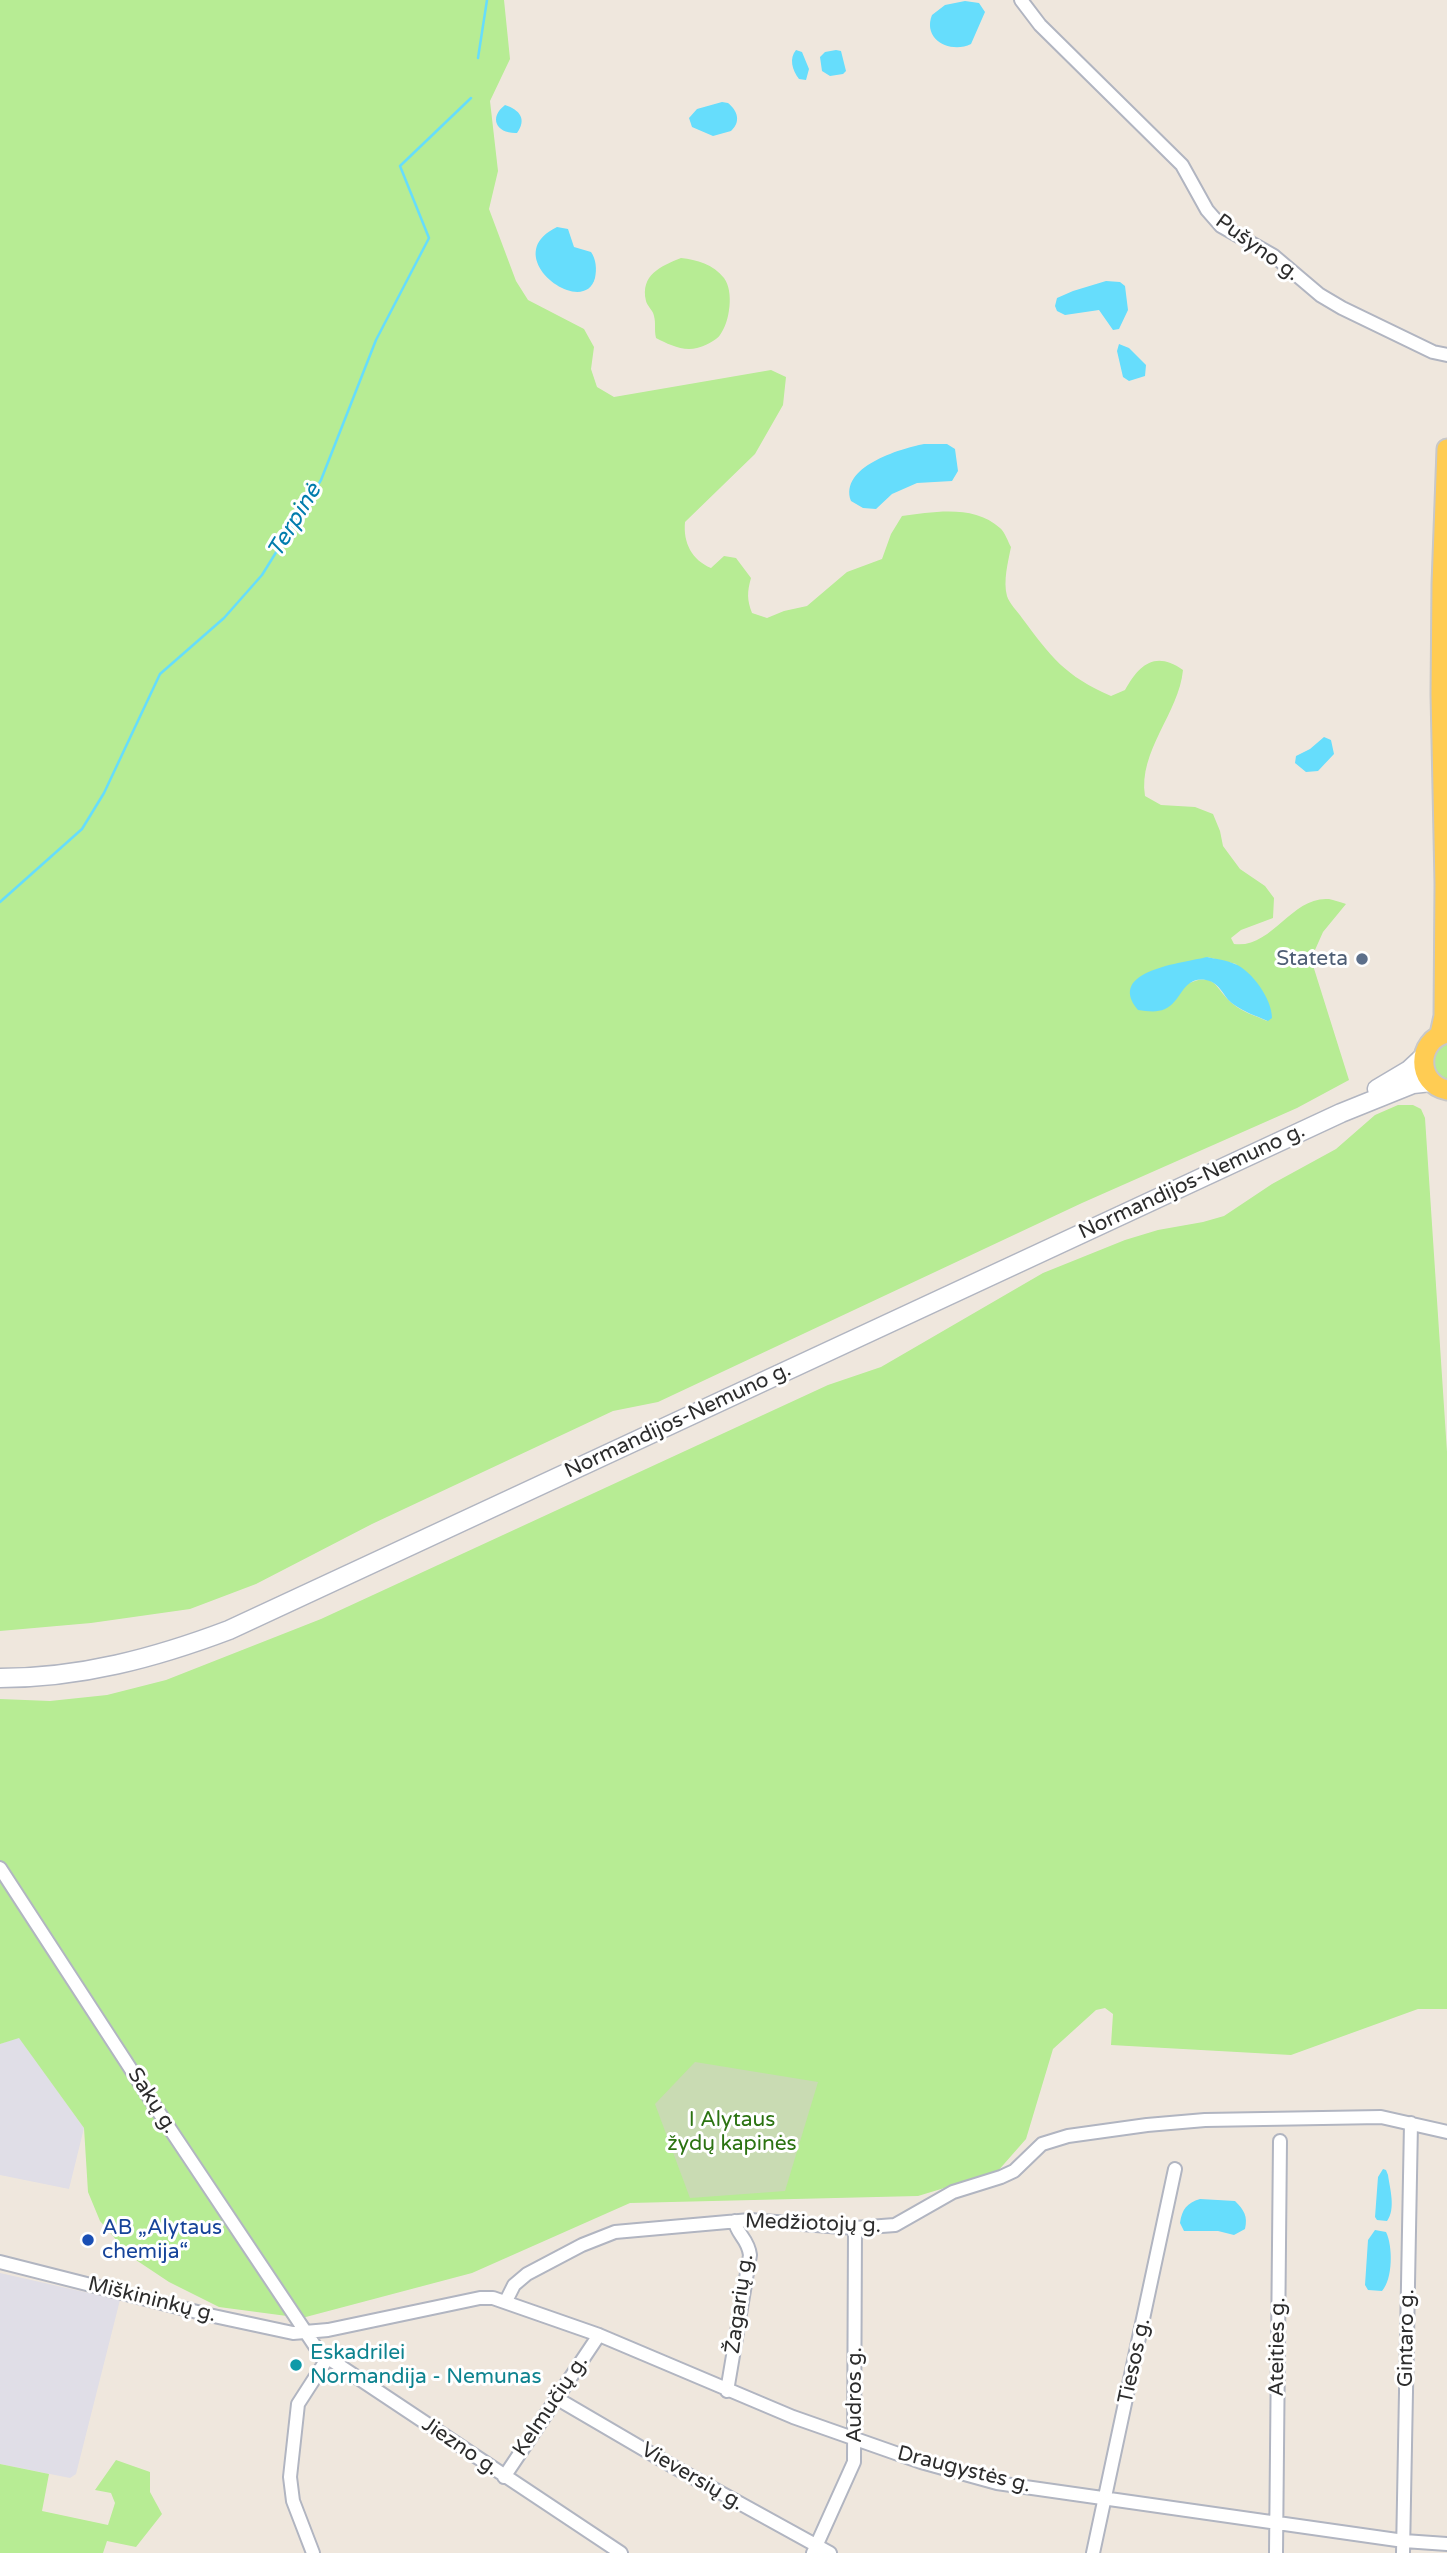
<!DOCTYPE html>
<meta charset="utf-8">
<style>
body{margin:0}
canvas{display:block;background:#efe7dd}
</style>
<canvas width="1447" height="2553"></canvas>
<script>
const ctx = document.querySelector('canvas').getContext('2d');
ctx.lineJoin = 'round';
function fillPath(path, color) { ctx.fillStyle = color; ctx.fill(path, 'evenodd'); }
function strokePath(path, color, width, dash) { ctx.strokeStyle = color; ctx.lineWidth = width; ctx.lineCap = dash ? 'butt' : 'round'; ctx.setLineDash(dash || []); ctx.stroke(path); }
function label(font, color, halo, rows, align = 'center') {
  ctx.font = font + ' "Varela Round",sans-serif'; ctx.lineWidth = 6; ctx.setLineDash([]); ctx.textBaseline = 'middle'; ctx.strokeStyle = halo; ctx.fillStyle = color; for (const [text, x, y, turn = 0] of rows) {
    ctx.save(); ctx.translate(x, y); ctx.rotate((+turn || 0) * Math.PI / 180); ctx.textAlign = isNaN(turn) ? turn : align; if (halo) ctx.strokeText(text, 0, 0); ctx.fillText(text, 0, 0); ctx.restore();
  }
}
const industrial = new Path2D(`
 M19,2037l65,91 -15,61 -69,-14v-131z
 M0,2273l120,27 -44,174 -6,4 -70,-14z`);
const green = new Path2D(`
 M0,0h504l6,59 -20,42 8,70 -9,38 27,72 12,19 56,29 10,18 -3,22 6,18 17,10 157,-27 15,7 -3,28 -28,49 -70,68c-2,21 7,38 26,46l13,-12 12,2 15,20c-4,14 -4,22 1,35l15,5 17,-7 23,-5 40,-34 35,-13 9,-25 11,-18c31,-4 72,-12 98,12 5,4 8,14 11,19 -3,15 -8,34 -4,49 2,7 11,16 15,22 29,39 43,58 89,78l14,-6c14,-25 30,-40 58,-20 -4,43 -45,81 -38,126l16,9 34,2 18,7 7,17 3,15 17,23 25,17 9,12 -1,20 -32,12 -10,8 3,6c38,5 57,-48 95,-45 5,1 11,3 17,5l-23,28 -12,27 38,121 -52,28 -215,95 -424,199 -45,9 -241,113 -116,60 -66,25 -99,14 -91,8zM1207,957l29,7 31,57c-11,-5 -25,-9 -34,-17 -19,-15 -16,-35 -50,-18z
 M681,258c16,2 32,6 43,20 10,13 6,44 -4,57 -3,5 -17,12 -23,13 -14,4 -29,-4 -41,-10 -2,-8 0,-15 -2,-22 -1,-6 -7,-10 -8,-15 -6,-26 15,-35 35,-43z
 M1447,1042v40c-19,-9 -18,-31 0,-40z
 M1398,1105h15l8,4 4,9 22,334v557h-29l-127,46 -180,-10 2,-31 -8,-6 -9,2 -43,39 -27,90 -29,33 -79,24 -288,7 -158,70 -170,45 -83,-11 -50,-25 -39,-26 -30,-35 -12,-29 -4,-64 -65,-90 -19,6v-345l50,2 57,-6 59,-15 155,-61 507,-234 53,-18 162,-94 82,-33 33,-10 45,-8 21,-6 48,-32 64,-35 39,-34z
 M116,2460l34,12v20l12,22 -26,33 -29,-6 -4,12h-103v-89l49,10 -7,37 66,14 7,-22 -4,-10 -16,-3z`);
const cemetery = new Path2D(`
 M695,2062l123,20 -33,109 -95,7 -35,-94z`);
const water = new Path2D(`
 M965,1l14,2 6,9 -14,32c-20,10 -49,-4 -39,-29l13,-10z
 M796,50l6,2 7,17 -3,11 -7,-1c-7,-9 -10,-21 -3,-29z
 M836,50l5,1 5,20 -3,3 -13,2 -8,-5 -2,-14 5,-5z
 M722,102l6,1c10,8 13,19 3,28l-18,5 -21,-9 -3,-9 8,-9z
 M505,105c15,5 22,14 12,28 -20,1 -29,-15 -12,-28z
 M557,227l11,2 6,18 17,5c5,7 6,17 4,26 -11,42 -99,-22 -38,-51z
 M1106,281l14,1 5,4 3,24 -9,19 -6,1 -14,-20 -34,5 -8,-4 -2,-5 2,-8 16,-7z
 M1119,344l10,4 17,17 -1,11 -16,5 -6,-4 -6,-26z
 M924,444h23l8,5 3,22 -6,10 -35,2 -25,11 -16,15 -13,-1 -12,-7c-12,-34 48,-52 73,-57z
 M1324,737l7,3 3,14 -16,17 -12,1 -11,-9 1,-7 14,-7z
 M1207,957c9,2 19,3 28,7 17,7 37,35 37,54l-4,3c-12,-5 -24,-9 -35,-17 -10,-7 -12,-21 -27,-24 -24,-4 -24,22 -41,29 -9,4 -18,2 -27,1 -33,-40 46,-47 69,-53z
 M1383,2169l3,1 2,5c2,14 8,34 -1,46l-10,-1 -2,-3 3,-40z
 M1200,2199l35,2c9,9 13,15 10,28l-11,6 -16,-4h-34l-4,-8c2,-14 7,-20 20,-24z
 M1375,2230l11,2c7,14 7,47 -4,59l-14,-1 -3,-5 3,-45z`);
const stream = new Path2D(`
 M478,58l9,-58
 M0,902l82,-73 22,-36 56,-119 64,-56 38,-43 59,-95 55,-140 53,-102 -29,-72 71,-68`);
const minor = new Path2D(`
 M1021,0l19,25 142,140 25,45 14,16 53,30 46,39 22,13 91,44 14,3
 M0,1868l158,243 161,241 302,201
 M0,2262l209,53 84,18 35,-3 152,-32h13l106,37 194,82 128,45 76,21 407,58 43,3
 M506,2301l8,-16 13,-11 55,-29 33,-13 135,-12 105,8 40,-3 58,-33 48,-15 13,-6 28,-27 26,-8 79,-11 58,-5 176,-3 66,15
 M727,2391l23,-136c-2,-17 -14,-21 -15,-34
 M556,2398l118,69 156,86
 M504,2477l95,-142
 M313,2553l-20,-52 -3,-24 8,-73 29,-45
 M813,2553l41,-91 1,-234
 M1093,2553l82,-384
 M1276,2553l4,-412
 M1403,2553l8,-430`);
const secondary = new Path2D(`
 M1377,1089l32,-19 14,-13
 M0,1678c80,0 155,-20 229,-48l1112,-517 72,-29 18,-2`);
const primary = new Path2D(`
 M1447,1033c-31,7 -31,51 0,57
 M1440,1034l4,-18 1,-132 -4,-190 1,-110 5,-135`);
const markers = [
 [1362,959,7,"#5c6f8a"],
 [88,2240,7,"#1a4fb4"],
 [296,2365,7,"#0f9aa8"]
];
const streetNames = [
 ["Pušyno g.",1257,248,36],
 ["Normandijos-Nemuno g.",1192,1182,-25],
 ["Normandijos-Nemuno g.",678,1421,-25],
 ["Sakų g.",152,2101,57],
 ["Medžiotojų g.",813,2224,2],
 ["Miškininkų g.",152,2300,14],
 ["Žagarių g.",740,2304,-82],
 ["Gintaro g.",1407,2338,-89],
 ["Ateities g.",1278,2347,-89],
 ["Tiesos g.",1135,2361,-78],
 ["Audros g.",855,2395,-90],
 ["Kelmučių g.",551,2406,-56],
 ["Jiezno g.",460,2447,34],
 ["Draugystės g.",964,2470,14],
 ["Vieversių g.",692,2477,30]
];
const serviceNames = [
 ["Stateta",1348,959]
];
const parkNames = [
 ["I Alytaus",732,2120],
 ["žydų kapinės",732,2144]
];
const transitNames = [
 ["AB „Alytaus",102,2228],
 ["chemija“",102,2252]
];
const cultureNames = [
 ["Eskadrilei",310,2353],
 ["Normandija - Nemunas",310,2377]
];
const waterNames = [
 ["Terpinė",295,521,-59]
];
fillPath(industrial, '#e0dee7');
fillPath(green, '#b7ec94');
fillPath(cemetery, '#c9dbb3');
fillPath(water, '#66ddfc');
strokePath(stream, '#66ddfc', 2.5);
strokePath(minor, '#b1b5c1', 16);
strokePath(secondary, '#b1b5c1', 21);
strokePath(primary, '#c8c8c8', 23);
strokePath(minor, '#fff', 12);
strokePath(secondary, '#fff', 18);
strokePath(primary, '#ffcc53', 19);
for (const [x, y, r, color] of markers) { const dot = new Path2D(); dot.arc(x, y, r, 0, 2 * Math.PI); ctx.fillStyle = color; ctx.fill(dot); strokePath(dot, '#fff', 2.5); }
label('21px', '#2c2c2c', '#fff', streetNames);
label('21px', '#4e5e75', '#fff', serviceNames, 'right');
label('21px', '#2c7312', '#fff', parkNames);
label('21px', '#164399', '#fff', transitNames, 'left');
label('21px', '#0d838f', '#fff', cultureNames, 'left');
label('italic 23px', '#007cad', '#fff', waterNames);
</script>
